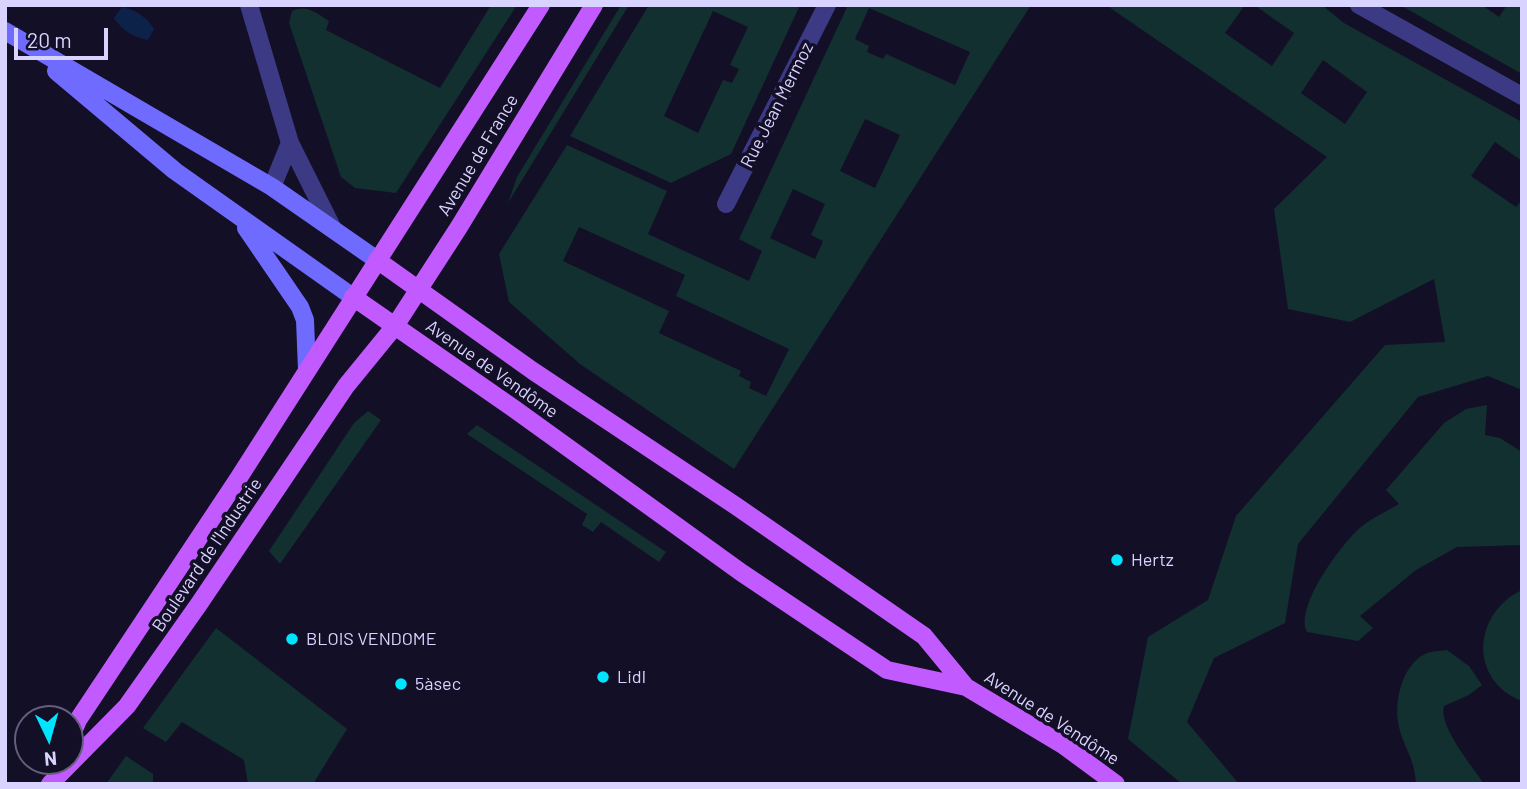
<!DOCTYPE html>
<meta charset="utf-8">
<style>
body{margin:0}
#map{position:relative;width:1527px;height:789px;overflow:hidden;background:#130f26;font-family:Barlow,sans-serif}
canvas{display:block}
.frame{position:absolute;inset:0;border:7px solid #d9d4ff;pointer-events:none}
.north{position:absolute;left:14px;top:705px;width:70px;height:70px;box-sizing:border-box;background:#130f26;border:2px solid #625e7d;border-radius:50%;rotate:175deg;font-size:19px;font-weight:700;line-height:28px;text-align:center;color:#d9d4ff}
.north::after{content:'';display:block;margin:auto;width:24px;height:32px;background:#00e5ff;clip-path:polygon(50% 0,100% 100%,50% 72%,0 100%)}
.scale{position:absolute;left:14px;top:28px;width:94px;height:32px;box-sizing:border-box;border:4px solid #d9d4ff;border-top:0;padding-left:9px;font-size:21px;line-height:24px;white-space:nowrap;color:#d9d4ff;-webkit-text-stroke:5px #130f26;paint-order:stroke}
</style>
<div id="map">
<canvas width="1527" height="789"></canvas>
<div class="frame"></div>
<div class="north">N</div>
<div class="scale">20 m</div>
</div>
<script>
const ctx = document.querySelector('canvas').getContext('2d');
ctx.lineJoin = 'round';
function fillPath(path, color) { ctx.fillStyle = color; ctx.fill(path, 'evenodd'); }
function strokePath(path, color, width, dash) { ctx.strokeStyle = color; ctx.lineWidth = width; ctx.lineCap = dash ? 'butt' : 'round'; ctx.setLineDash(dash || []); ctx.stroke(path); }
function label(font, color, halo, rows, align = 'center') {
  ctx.font = font + ' Barlow,sans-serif'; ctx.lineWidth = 7; ctx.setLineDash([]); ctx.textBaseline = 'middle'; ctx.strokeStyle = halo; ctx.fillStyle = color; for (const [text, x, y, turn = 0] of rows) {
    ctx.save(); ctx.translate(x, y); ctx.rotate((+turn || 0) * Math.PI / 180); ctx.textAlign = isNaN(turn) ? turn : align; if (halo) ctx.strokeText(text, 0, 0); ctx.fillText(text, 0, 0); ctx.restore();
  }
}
const green = new Path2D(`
 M491,5h26l-121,188 -41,-5 -14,-11 -52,-154 3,-12c14,-7 25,2 37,10l-3,9 114,58z
 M621,5h8l-121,198 9,-26z
 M649,5h151l-69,149 -60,29 -101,-47zM713,11l35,16 -18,38 9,4 -7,14 -9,-3 -25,53 -34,-17z
 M848,5h183l-297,464 -154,-105 -71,-62 -10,-48 68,-109 100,46 -19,43 101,47 13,-30 -23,-12zM869,8l101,44 -15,33 -69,-31 -3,5 -16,-7 2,-6 -14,-7zM865,119l35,16 -25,53 -35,-17zM793,189l32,15 -14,31 12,6 -8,18 -45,-21zM579,227l106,48 -9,21 113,53 -23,47 -17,-8 2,-6 -12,-6 2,-5 -82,-38 10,-22 -106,-50z
 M1106,5h139l-20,28 47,33 22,-33 -40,-28h68l22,18 178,99v39l-27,-19 -24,34 45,31 6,-7v190l-34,-14 -70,21 -120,147 -13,79 -71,35 -27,64 52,62h-57l-54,-45 20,-102 60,-37 28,-84 149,-171 60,-3 -11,-63 -84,43 -62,-13 -14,-100 53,-52zM1323,60l44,32 -22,32 -44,-31z
 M1400,5h82l17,12 8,-12h15v69z
 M1487,405l-2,30 15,3 22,14v93l-65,2 -41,23 -56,46 13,12 -15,13 -51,-9c-13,-25 35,-89 54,-105 11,-9 26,-16 38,-23l-13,-14 58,-67 22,-14z
 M368,411l13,9 -101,144 -11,-13 85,-128z
 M477,425l189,127 -7,10 -58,-40 -8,10 -11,-7 5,-11 -120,-80z
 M1522,590v111c-54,-21 -49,-88 0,-111z
 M216,628l131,101 -34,55h-65l-4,-24 -62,-38 -16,20 -23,-14z
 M1447,650l22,16 13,19 -13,10 -25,11c-6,20 29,61 40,78h-68c-1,-25 -12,-36 -17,-57 -6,-24 3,-62 26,-73 6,-3 15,-3 22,-4z
 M126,756l27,18v10h-47z`);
const water = new Path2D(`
 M122,7c14,3 25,10 32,22l-6,11c-14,-3 -26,-9 -34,-22z`);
const street = new Path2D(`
 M249,5l41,138 43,86
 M1359,5l163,91
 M272,187l18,-44
 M726,204l101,-199`);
const secondary = new Path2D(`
 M5,31l267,156 105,73
 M56,71l119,100 178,126
 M246,228l54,79 5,13 2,50`);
const primary = new Path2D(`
 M377,260l156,111 203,135 188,130 42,51
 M353,297l160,111 229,165 145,97 79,17 97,58 53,39
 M70,739l8,-19 160,-241 303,-474
 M50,784l77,-78 72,-102 147,-218 49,-60 64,-99 135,-222`);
const markers = [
 [1117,560,7,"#00e5ff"],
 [292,639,7,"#00e5ff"],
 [603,677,7,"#00e5ff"],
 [401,684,7,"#00e5ff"]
];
const streetNames = [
 ["Rue Jean Mermoz",777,105,-63],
 ["Avenue de France",478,155,-59],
 ["Avenue de Vendôme",492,369,35],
 ["Boulevard de l'Industrie",207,555,-56],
 ["Avenue de Vendôme",1052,718,33]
];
const poiNames = [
 ["Hertz",1131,560],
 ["BLOIS VENDOME",306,639],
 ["Lidl",617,677],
 ["5àsec",415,684]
];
fillPath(green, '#12302f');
fillPath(water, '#0c2248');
strokePath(street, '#3d3a85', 18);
strokePath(secondary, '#6f6bff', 18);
strokePath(primary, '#c25bff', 18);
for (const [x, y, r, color] of markers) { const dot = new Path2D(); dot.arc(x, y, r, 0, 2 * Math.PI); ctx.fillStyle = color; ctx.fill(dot); strokePath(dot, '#130f26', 2.5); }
label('18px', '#d9d4ff', '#130f26', streetNames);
label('18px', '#d9d4ff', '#130f26', poiNames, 'left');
</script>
